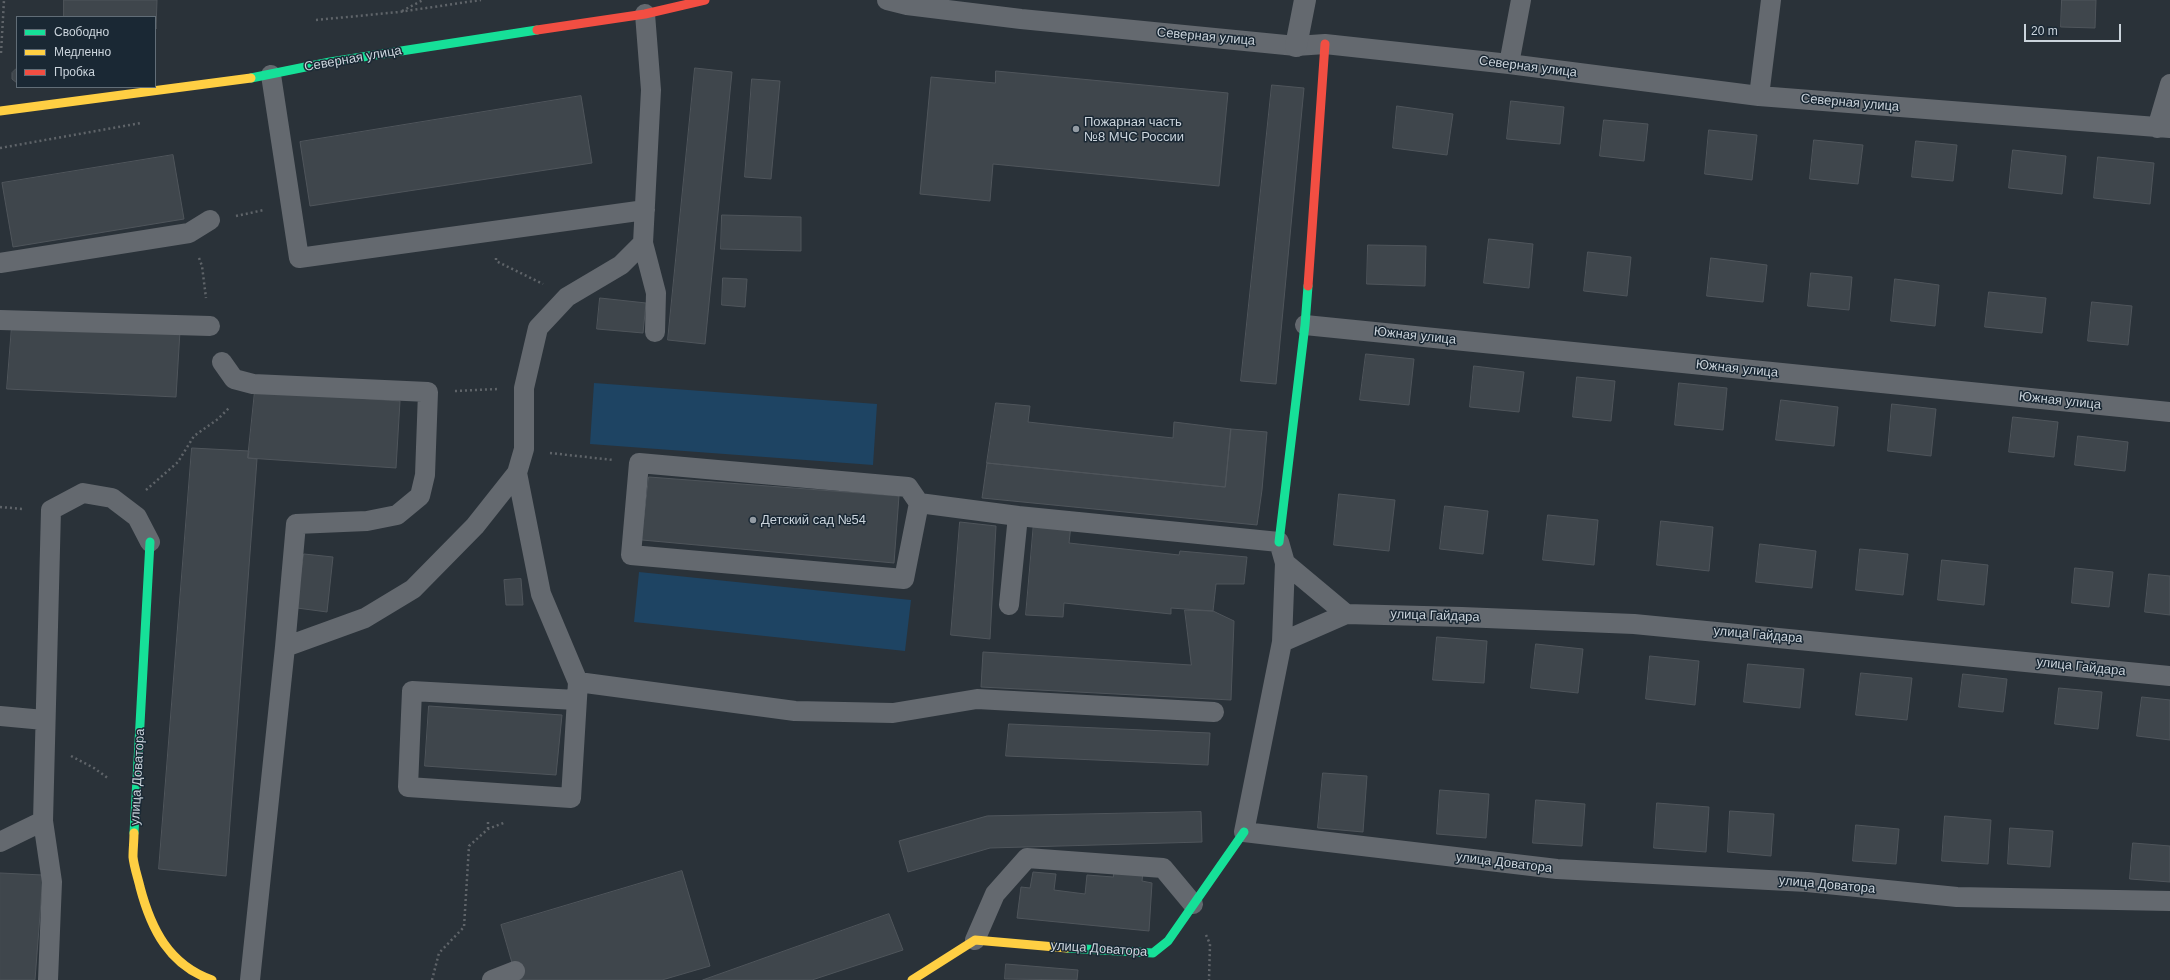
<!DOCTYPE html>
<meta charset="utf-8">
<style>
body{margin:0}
#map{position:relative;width:2170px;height:980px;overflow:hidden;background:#2a3239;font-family:Helvetica,sans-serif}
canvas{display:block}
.legend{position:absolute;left:16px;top:16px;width:140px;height:72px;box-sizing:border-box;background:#1a2834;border:1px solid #616d77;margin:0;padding:5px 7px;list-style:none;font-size:12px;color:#cbd4dc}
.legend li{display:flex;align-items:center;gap:8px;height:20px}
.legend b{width:20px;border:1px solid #616d77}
.scale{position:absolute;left:2024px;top:24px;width:97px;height:18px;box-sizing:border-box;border:2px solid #cbd4dc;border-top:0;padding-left:5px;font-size:12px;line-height:14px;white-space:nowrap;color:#cbd4dc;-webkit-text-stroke:3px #1a2834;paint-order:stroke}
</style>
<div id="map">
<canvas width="2170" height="980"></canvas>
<ul class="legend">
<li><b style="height:5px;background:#16e098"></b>Свободно</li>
<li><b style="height:5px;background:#ffcf43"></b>Медленно</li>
<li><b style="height:5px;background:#f24e42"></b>Пробка</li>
</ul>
<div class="scale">20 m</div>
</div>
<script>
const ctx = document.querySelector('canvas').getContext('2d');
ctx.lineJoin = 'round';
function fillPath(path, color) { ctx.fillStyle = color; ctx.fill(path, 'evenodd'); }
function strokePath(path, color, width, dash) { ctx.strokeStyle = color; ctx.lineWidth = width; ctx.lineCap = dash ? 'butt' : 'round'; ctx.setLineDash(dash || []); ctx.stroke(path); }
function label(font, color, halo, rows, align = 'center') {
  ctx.font = font + ' Helvetica,sans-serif'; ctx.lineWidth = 3; ctx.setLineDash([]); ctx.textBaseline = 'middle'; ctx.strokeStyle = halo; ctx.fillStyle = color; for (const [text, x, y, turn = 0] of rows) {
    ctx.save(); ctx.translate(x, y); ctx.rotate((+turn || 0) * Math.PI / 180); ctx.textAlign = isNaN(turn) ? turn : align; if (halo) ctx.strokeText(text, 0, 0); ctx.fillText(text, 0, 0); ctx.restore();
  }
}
const green = new Path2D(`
 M594,383l283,21 -4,61 -283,-21z
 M639,572l272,28 -6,51 -271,-29z`);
const building = new Path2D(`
 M64,0h93l-1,29 -1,-12h-91z
 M2062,0h34l-1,28 -34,-1z
 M695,68l37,4 -27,272 -37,-4z
 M16,69h1v14l-5,-4v-6z
 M996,71l232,22 -9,93 -226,-22 -3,37 -70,-7 11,-117 64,6z
 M752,79l28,2 -9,98 -26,-2z
 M1272,85l32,3 -28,296 -35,-3z
 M581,96l11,67 -282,43 -10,-64z
 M1511,101l53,6 -4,37 -53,-5z
 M1397,106l56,8 -6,41 -54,-7z
 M1604,120l44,4 -4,37 -44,-5z
 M1709,130l48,5 -5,45 -47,-6z
 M1814,140l49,5 -5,39 -48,-5z
 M1916,141l41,4 -4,36 -41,-4z
 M2013,150l53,6 -4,38 -53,-6z
 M173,155l11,64 -171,28 -11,-64z
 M2098,157l56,6 -4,41 -56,-6z
 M722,215l79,2v34l-80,-2z
 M1489,239l44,5 -4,44 -45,-5z
 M1368,245l58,1 -1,40 -58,-2z
 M1588,252l43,5 -4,39 -43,-5z
 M1711,258l56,7 -4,37 -56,-6z
 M1811,273l41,4 -3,33 -41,-4z
 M723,278l24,1 -2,28 -23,-2z
 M1895,279l44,6 -4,41 -44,-5z
 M1989,292l57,6 -4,35 -57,-6z
 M600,298l46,5 -3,30 -46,-4z
 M2092,302l40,4 -4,39 -40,-4z
 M12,326l168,5 -4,66 -169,-8z
 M1366,354l48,5 -5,46 -49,-5z
 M1474,366l50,6 -5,40 -49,-5z
 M1577,377l38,4 -4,40 -38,-4z
 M1679,383l48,5 -4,42 -48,-5z
 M255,391l145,10 -4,67 -148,-10z
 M1781,400l57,7 -4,39 -58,-6z
 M996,403l34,3 -2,16 145,16 1,-16 57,7 -6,58 -238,-24z
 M1892,404l44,5 -5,47 -43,-5z
 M2013,417l45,5 -4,35 -45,-5z
 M1231,429l36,3 -5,58 -5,35 -275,-27 5,-35 238,24z
 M2078,436l50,6 -3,29 -50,-6z
 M192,448l57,3 -1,7 9,1 -31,417 -67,-7z
 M649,477l250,19 -5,67 -252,-23z
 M1339,494l56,6 -6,51 -55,-6z
 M1445,506l43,5 -5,43 -43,-5z
 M1548,515l50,5 -4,45 -51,-5z
 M1661,521l52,6 -4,44 -52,-6z
 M960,522l36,4 -6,113 -39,-4z
 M1034,522l37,3 -2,18 110,12 1,-4 67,6 -3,27h-28l-3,27 -42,-3v6l-107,-11 -1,14 -37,-2z
 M1760,544l56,7 -4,37 -56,-6z
 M1860,549l48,5 -5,41 -47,-5z
 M304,554l29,3 -6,55 -30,-4z
 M1942,560l46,5 -4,40 -46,-5z
 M2075,568l38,4 -4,35 -37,-4z
 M2149,574l21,2v39l-25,-3z
 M521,579l2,26h-17l-2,-25z
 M1185,610l28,1 21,10 -3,79 -250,-13 2,-35 208,13z
 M1437,637l50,4 -3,42 -51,-3z
 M1536,644l47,5 -5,44 -47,-5z
 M1650,656l49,5 -4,44 -49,-6z
 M1748,664l56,5 -4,39 -56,-6z
 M1861,673l51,5 -5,42 -51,-5z
 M1963,674l44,5 -4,33 -44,-5z
 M2059,688l43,4 -4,37 -43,-5z
 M2142,697l28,3v40l-33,-4z
 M429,706l133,9 -6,60 -131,-9z
 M1009,724l201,9 -2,32 -202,-9z
 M1323,773l44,3 -4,56 -45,-4z
 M1440,790l49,4 -3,44 -49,-4z
 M1536,800l49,4 -3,42 -49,-3z
 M1657,803l52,4 -3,45 -52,-4z
 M1730,811l44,3 -3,42 -43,-4z
 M1201,812l1,30 -212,6 -82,24 -9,-31 88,-25z
 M1945,816l46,4 -3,44 -46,-3z
 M1856,825l43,4 -3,35 -43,-3z
 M2010,828l43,3 -3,36 -42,-3z
 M2133,843l37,3v36l-40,-3z
 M1114,869l29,3 -1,9 10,2 -3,48 -132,-13 4,-31 9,1 3,-16 23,2 -2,16 31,4 2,-19 26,2z
 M682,871l28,95 -48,14h-145l-16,-55z
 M0,873l43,2 -8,105h-35z
 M889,914l14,36 -91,30h-109z
 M1006,964l72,6 -1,10 -72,-1z`);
const path = new Path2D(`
 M402,11l21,-11
 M316,20l83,-8 82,-12
 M1,53l3,-53
 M0,148l141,-25
 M236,216l28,-6
 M199,258l3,8 4,32
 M496,258v3l47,23
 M455,391l43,-2
 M550,453l63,7
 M146,490l32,-28 16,-26 24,-17 12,-12
 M0,507l23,2
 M71,756l23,12 15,11
 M488,829v-9
 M1206,935l4,9 -1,36
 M432,980l7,-27 25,-26 5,-81 19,-17 18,-7`);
const lane = new Path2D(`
 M887,0l20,5 114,14 275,27 29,-2 184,20 250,32 411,32
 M1509,64l12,-64
 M271,75l28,183 346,-48
 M1759,96l12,-96
 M2157,128l13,-44
 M643,243l13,50 -1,39
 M0,263l189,-30 21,-13
 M0,320l210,6
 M1305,325l865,87
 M222,362l12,17 19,5 175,8 -3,83 -5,21 -23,19 -30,6 -71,3 -11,123 -35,333
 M517,473l24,121 37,88 217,29 98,2 84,-14 237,13
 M919,503l-15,76 -273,-24 8,-92 269,24 11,16 99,13
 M1285,563l-3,79 -38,190 313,37 250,13 150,15 213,4
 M1009,605l9,-89 261,26 6,21 61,51
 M1282,642l64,-28 116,3 172,7 536,52
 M285,647l80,-29 48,-29 62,-63 42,-53 7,-24v-61l14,-60 29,-31 54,-32 22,-22 8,-153 -6,-76
 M576,700l-164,-9 -4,96 163,11 7,-116
 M0,716l44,4
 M0,842l43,-21
 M975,940l20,-46 32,-36 136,10 30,36
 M48,980l4,-98 -9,-61 8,-311 32,-17 29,5 25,19 13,25
 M492,980l23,-9`);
const street = new Path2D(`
 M1296,46l9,-46`);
const fast = new Path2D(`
 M251,78l79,-16 207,-32
 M1279,542l26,-217 3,-39
 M134,833l16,-291
 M1067,948l86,5 15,-12 76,-109`);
const slow = new Path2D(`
 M0,111l251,-33
 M134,833c0,8 -1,16 -1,24 1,10 5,21 7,30 11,42 29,78 72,93
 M912,980l63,-40 92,8`);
const jam = new Path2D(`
 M537,30l108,-16 60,-14
 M1308,286l17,-242`);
const markers = [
 [1076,129,4,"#939ba3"],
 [753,520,4,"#939ba3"]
];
const streetNames = [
 ["Северная улица",1206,37,5],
 ["Северная улица",353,59,-10],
 ["Северная улица",1528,67,7],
 ["Северная улица",1850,103,5],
 ["Южная улица",1415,336,6],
 ["Южная улица",1737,369,6],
 ["Южная улица",2060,401,6],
 ["улица Гайдара",1435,616,2],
 ["улица Гайдара",1758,635,5],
 ["улица Гайдара",2081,667,6],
 ["улица Доватора",138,777,-87],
 ["улица Доватора",1504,863,7],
 ["улица Доватора",1827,885,5],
 ["улица Доватора",1099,949,4]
];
const poiNames = [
 ["Пожарная часть",1084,122],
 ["№8 МЧС России",1084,137],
 ["Детский сад №54",761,520]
];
fillPath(green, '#1e4463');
fillPath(building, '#3f464c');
strokePath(building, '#4f555b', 1);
strokePath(path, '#5f6469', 2.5, [2, 3]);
strokePath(lane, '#64696f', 20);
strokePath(street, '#64696f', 22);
strokePath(fast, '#16e098', 9);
strokePath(slow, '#ffcf43', 9);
strokePath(jam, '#f24e42', 9);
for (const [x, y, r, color] of markers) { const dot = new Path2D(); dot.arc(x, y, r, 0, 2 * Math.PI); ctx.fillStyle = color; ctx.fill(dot); strokePath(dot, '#1a2834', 1.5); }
label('13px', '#cbd4dc', '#1a2834', streetNames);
label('13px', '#cbd4dc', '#1a2834', poiNames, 'left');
</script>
